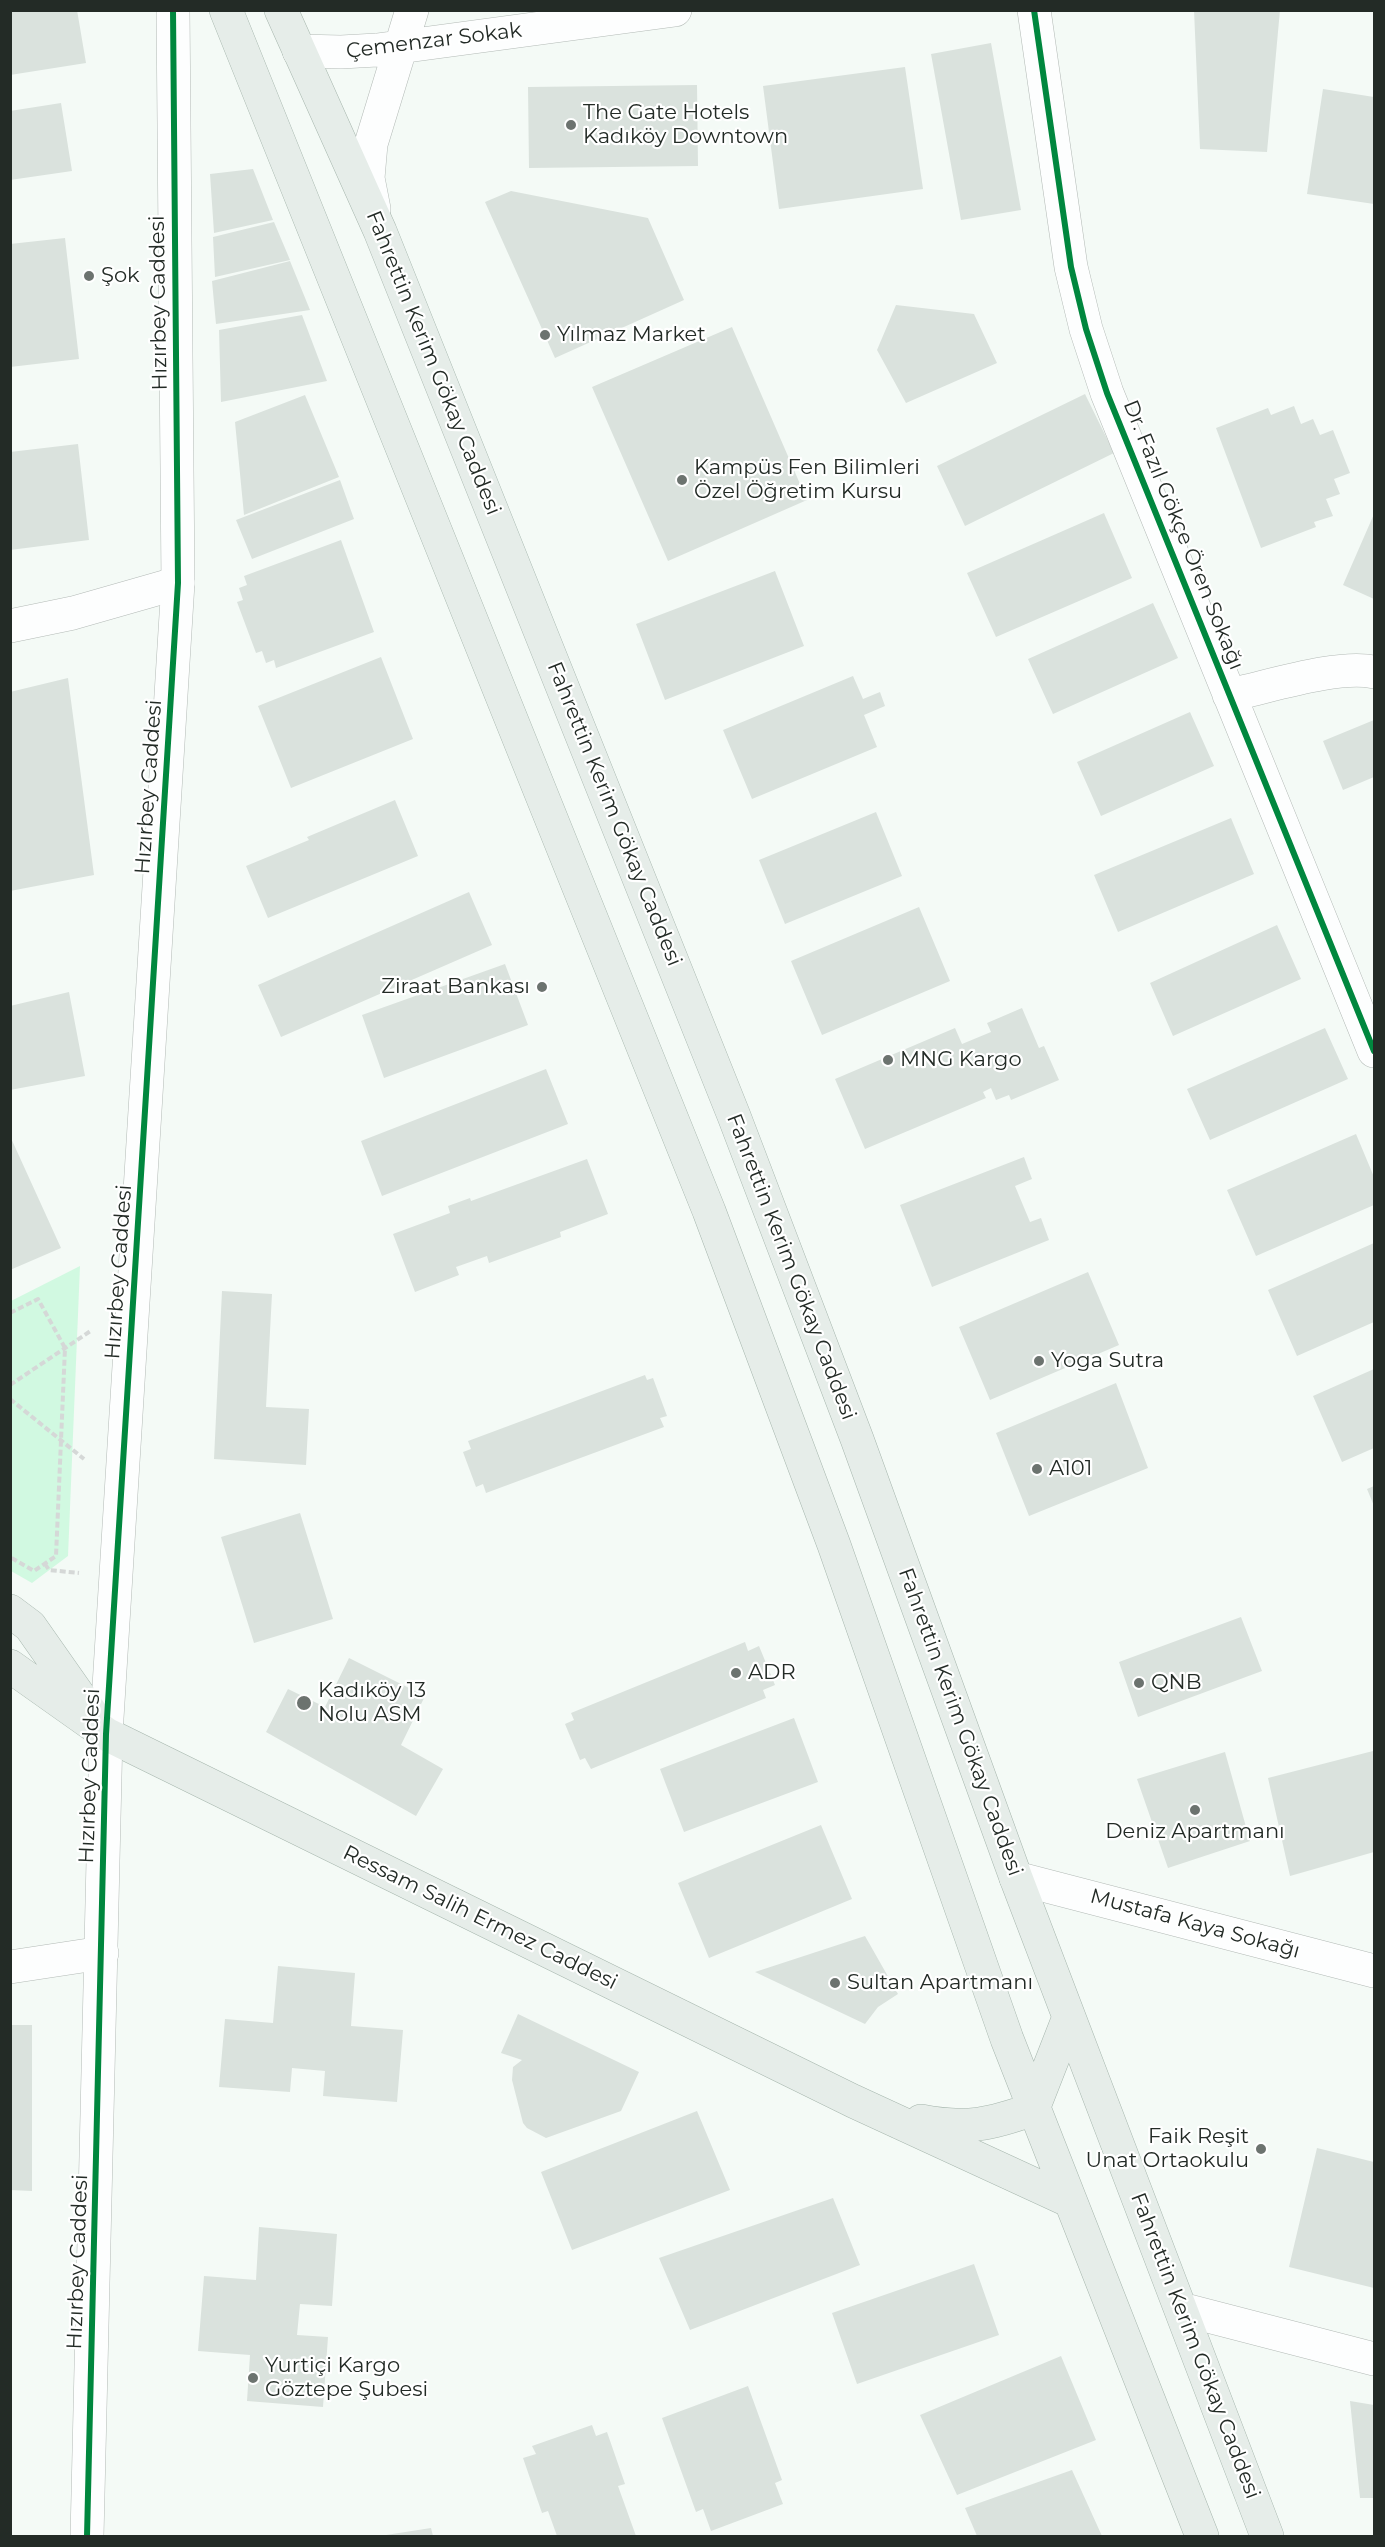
<!DOCTYPE html>
<meta charset="utf-8">
<style>
body{margin:0}
#map{position:relative;width:1385px;height:2547px;overflow:hidden;background:#f4faf6;font-family:Montserrat,sans-serif}
canvas{display:block}
.frame{position:absolute;inset:0;border:12px solid #232b26;pointer-events:none}
</style>
<div id="map">
<canvas width="1385" height="2547"></canvas>
<div class="frame"></div>
</div>
<script>
const ctx = document.querySelector('canvas').getContext('2d');
ctx.lineJoin = 'round';
function fillPath(path, color) { ctx.fillStyle = color; ctx.fill(path, 'evenodd'); }
function strokePath(path, color, width, dash) { ctx.strokeStyle = color; ctx.lineWidth = width; ctx.lineCap = dash ? 'butt' : 'round'; ctx.setLineDash(dash || []); ctx.stroke(path); }
function label(font, color, halo, rows, align = 'center') {
  ctx.font = font + ' Montserrat,sans-serif'; ctx.lineWidth = 4.5; ctx.setLineDash([]); ctx.textBaseline = 'middle'; ctx.strokeStyle = halo; ctx.fillStyle = color; for (const [text, x, y, turn = 0] of rows) {
    ctx.save(); ctx.translate(x, y); ctx.rotate((+turn || 0) * Math.PI / 180); ctx.textAlign = isNaN(turn) ? turn : align; if (halo) ctx.strokeText(text, 0, 0); ctx.fillText(text, 0, 0); ctx.restore();
  }
}
const green = new Path2D(`
 M80,1266l-12,290 -36,27 -21,-12v-270z`);
const building = new Path2D(`
 M10,10h67l9,53 -76,12z
 M1194,10h86l-13,142 -67,-3z
 M991,43l30,167 -60,10 -30,-166z
 M905,67l18,122 -144,20 -16,-123z
 M697,85l1,81 -169,2 -1,-81z
 M1323,89l51,8v107l-67,-10z
 M61,103l11,68 -62,9v-69z
 M253,169l20,51 -59,13 -4,-59z
 M511,191l137,27 36,82 -129,58 -70,-156z
 M274,222l16,38 -75,17 -2,-40z
 M65,238l14,121 -69,8v-123z
 M290,261l20,49 -94,14 -4,-43z
 M896,305l78,9 23,49 -91,40 -29,-53z
 M302,315l25,66 -106,21 -2,-72z
 M732,327l75,173 -139,61 -76,-174z
 M1085,394l29,59 -149,73 -28,-60z
 M305,395l34,82 -95,38 -9,-93z
 M1294,406l7,18 12,-5 7,16 13,-5 17,43 -16,6 6,15 -14,5 7,17 -19,6 2,5 -55,21 -45,-120 52,-20 3,7z
 M78,444l11,96 -79,10v-98z
 M340,480l14,39 -102,40 -16,-39z
 M1104,513l28,65 -136,59 -29,-64z
 M1374,514v85l-31,-14z
 M341,540l33,92 -98,36 -2,-8 -8,3 -4,-12 -6,2 -19,-51 6,-2 -4,-12 8,-3 -3,-9z
 M775,571l29,75 -139,54 -29,-76z
 M1153,603l25,55 -125,56 -25,-55z
 M381,657l32,82 -122,49 -33,-82z
 M853,676l10,23 17,-7 5,14 -21,9 13,32 -125,52 -29,-69z
 M68,678l26,197 -84,16v-199z
 M1190,712l24,54 -113,50 -24,-54z
 M1374,720v57l-31,13 -20,-49z
 M395,800l23,56 -150,62 -22,-52 63,-26 -2,-3z
 M876,812l26,64 -117,48 -26,-64z
 M1231,818l23,56 -136,58 -24,-57z
 M469,892l23,53 -211,92 -23,-52z
 M919,907l31,74 -128,54 -31,-74z
 M1277,925l24,54 -128,57 -23,-53z
 M505,964l23,61 -144,53 -22,-63z
 M69,992l16,84 -75,14v-84z
 M1022,1008l17,40 5,-2 15,34 -48,20 -2,-5 -13,5 -5,-12 -8,4 3,6 -121,51 -30,-70 120,-51 7,16 29,-12 -4,-9z
 M1325,1028l23,51 -138,61 -23,-51z
 M546,1069l22,55 -186,72 -21,-55z
 M1356,1134l18,43v28l-118,51 -29,-66z
 M10,1136l51,112 -51,22z
 M1024,1157l8,22 -17,7 15,36 11,-4 8,22 -117,47 -32,-82z
 M587,1159l21,55 -48,18 1,5 -72,26 -2,-7 -31,11 3,8 -44,17 -22,-58 57,-21 -2,-7 22,-8 1,3z
 M1374,1243v79l-77,34 -29,-66z
 M1088,1272l31,73 -129,55 -31,-73z
 M222,1291l50,3 -6,113 43,2 -3,56 -92,-6z
 M1374,1369v79l-32,14 -29,-66z
 M645,1375l2,5 6,-2 14,38 -7,2 4,9 -178,66 -3,-9 -7,3 -13,-35 8,-3 -3,-8z
 M1116,1383l32,85 -119,48 -33,-83z
 M1374,1486v20l-7,-17z
 M300,1513l33,106 -79,24 -33,-106z
 M1241,1617l21,54 -124,46 -19,-55z
 M745,1642l3,9 11,-5 16,39 -12,5 3,8 -175,71 -6,-11 -5,2 -15,-36 9,-4 -3,-7z
 M349,1658l76,38 -24,49 42,24 -27,47 -150,-84 22,-43 37,18z
 M794,1718l24,64 -134,50 -24,-63z
 M1373,1751l1,101 -84,24 -22,-98z
 M1225,1752l25,89 -82,27 -31,-89z
 M821,1825l31,74 -143,59 -31,-75z
 M865,1936l33,58 -20,13 -13,17 -110,-52z
 M278,1966l77,7 -4,53 52,4 -6,72 -74,-6 2,-25 -33,-3 -2,24 -71,-5 6,-68 48,4z
 M518,2014l121,58 -18,39 -75,27 -19,-10 -4,-5 -11,-43 1,-13 9,-7 -21,-7z
 M10,2025h22v166l-22,-1z
 M697,2111l33,79 -158,60 -31,-78z
 M1317,2148l57,14v126l-85,-21z
 M833,2198l27,67 -170,65 -31,-72z
 M259,2227l78,7 -5,72 -32,-2 -3,31 31,2 -5,70 -76,-6 3,-46 -52,-4 6,-75 52,4z
 M974,2264l25,71 -142,49 -25,-71z
 M1061,2356l35,84 -139,55 -37,-80z
 M748,2386l34,94 -7,3 8,21 -72,27 -8,-22 -7,3 -34,-94z
 M1350,2401l24,4v93h-14z
 M592,2425l4,11 11,-4 18,52 -7,2 18,50h-79l-9,-25 -6,2 -19,-55 13,-4 -4,-8z
 M1072,2470l30,66h-125l-12,-28z
 M431,2528l2,8h-47v-1z`);
const path = new Path2D(`
 M10,1313l28,-14 27,49 -9,208 -22,15 -24,-14
 M10,1385l82,-55
 M10,1399l74,60
 M45,1564l4,6 30,3`);
const minor = new Path2D(`
 M1034,10l37,257 15,62 21,64 267,658
 M299,51l42,1 36,-2 298,-40
 M374,209l-6,-31 3,-34 41,-134
 M10,626l63,-13 105,-30
 M1229,695c39,-8 109,-31 145,-23
 M1016,1878l358,93
 M10,1967l92,-14
 M1181,2309l193,50`);
const tertiary = new Path2D(`
 M87,2536l19,-802 72,-1151 -5,-573`);
const primary = new Path2D(`
 M226,10l483,1201 125,334 173,494 195,497
 M281,10l99,221 354,885 123,323 159,439 251,658
 M10,1611l20,15 61,87
 M10,1666l96,68 747,367 217,100
 M921,2121c45,9 71,3 112,-12l36,-92`);
const cycleway = new Path2D(`
 M1034,10l37,257 15,62 21,64 267,658
 M87,2536l19,-802 72,-1151 -5,-573`);
const markers = [
 [571,125,6,"#6c736f"],
 [89,276,6,"#6c736f"],
 [545,335,6,"#6c736f"],
 [682,480,6,"#6c736f"],
 [542,987,6,"#6c736f"],
 [888,1060,6,"#6c736f"],
 [1039,1361,6,"#6c736f"],
 [1037,1469,6,"#6c736f"],
 [736,1673,6,"#6c736f"],
 [1139,1683,6,"#6c736f"],
 [304,1703,8,"#6c736f"],
 [1195,1810,6,"#6c736f"],
 [835,1983,6,"#6c736f"],
 [1261,2149,6,"#6c736f"],
 [253,2378,6,"#6c736f"]
];
const streetNames = [
 ["Çemenzar Sokak",434,41,-7],
 ["Hızırbey Caddesi",159,303,-91],
 ["Fahrettin Kerim Gökay Caddesi",433,363,68],
 ["Dr. Fazıl Gökçe Ören Sokağı",1183,535,68],
 ["Hızırbey Caddesi",149,787,-86],
 ["Fahrettin Kerim Gökay Caddesi",614,814,68],
 ["Fahrettin Kerim Gökay Caddesi",791,1267,69],
 ["Hızırbey Caddesi",119,1272,-86],
 ["Fahrettin Kerim Gökay Caddesi",960,1722,70],
 ["Hızırbey Caddesi",90,1776,-88],
 ["Ressam Salih Ermez Caddesi",480,1918,26],
 ["Mustafa Kaya Sokağı",1195,1924,15],
 ["Hızırbey Caddesi",78,2262,-88],
 ["Fahrettin Kerim Gökay Caddesi",1195,2346,69]
];
const poiNames = [
 ["The Gate Hotels",583,113],
 ["Kadıköy Downtown",583,137],
 ["Şok",101,276],
 ["Yılmaz Market",557,335],
 ["Kampüs Fen Bilimleri",694,468],
 ["Özel Öğretim Kursu",694,492],
 ["Ziraat Bankası",530,987,"right"],
 ["MNG Kargo",900,1060],
 ["Yoga Sutra",1051,1361],
 ["A101",1049,1469],
 ["ADR",748,1673],
 ["QNB",1151,1683],
 ["Kadıköy 13",318,1691],
 ["Nolu ASM",318,1715],
 ["Deniz Apartmanı",1195,1832,"center"],
 ["Sultan Apartmanı",847,1983],
 ["Faik Reşit",1249,2137,"right"],
 ["Unat Ortaokulu",1249,2161,"right"],
 ["Yurtiçi Kargo",265,2366],
 ["Göztepe Şubesi",265,2390]
];
fillPath(green, '#d1f9e1');
fillPath(building, '#dae2dd');
strokePath(minor, '#b3bab6', 34);
strokePath(tertiary, '#b3bab6', 34);
strokePath(primary, '#a6b6ad', 34);
strokePath(path, '#d5d8d7', 4, [6, 3]);
strokePath(minor, '#fdfefe', 33);
strokePath(tertiary, '#fdfefe', 33);
strokePath(primary, '#e6ede9', 33);
strokePath(cycleway, '#00873e', 6);
for (const [x, y, r, color] of markers) { const dot = new Path2D(); dot.arc(x, y, r, 0, 2 * Math.PI); ctx.fillStyle = color; ctx.fill(dot); strokePath(dot, '#fff', 2); }
label('21px', '#232b26', '#fff', streetNames);
label('21px', '#232b26', '#fff', poiNames, 'left');
</script>
